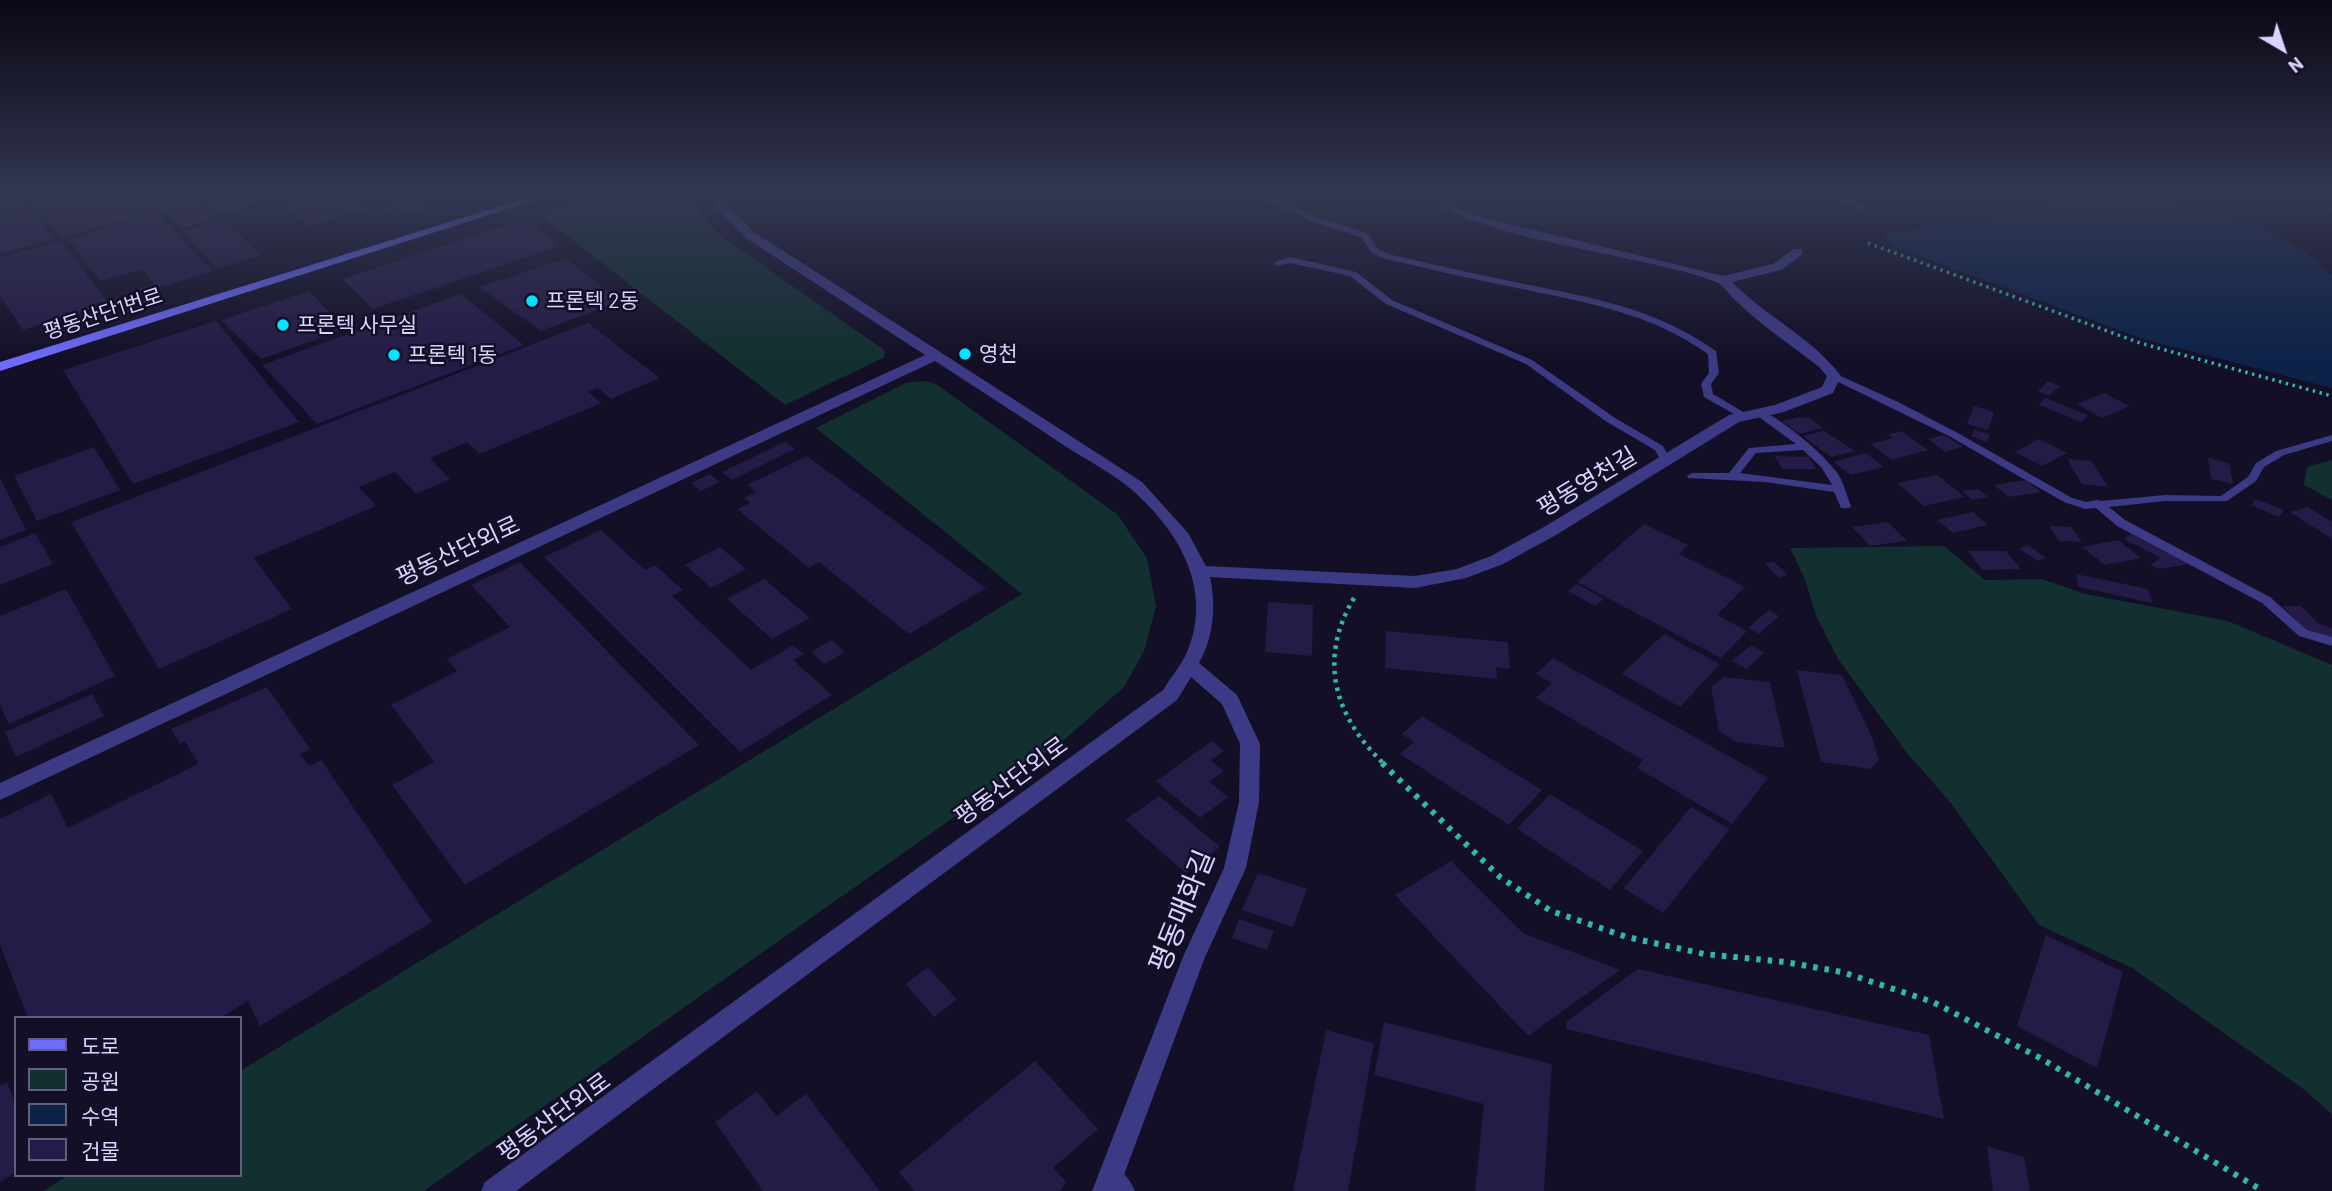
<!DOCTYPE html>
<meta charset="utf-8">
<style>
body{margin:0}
#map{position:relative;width:2332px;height:1191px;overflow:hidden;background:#130f26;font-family:Barlow,"Noto Sans KR",sans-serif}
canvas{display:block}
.legend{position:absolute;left:14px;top:1016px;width:228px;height:161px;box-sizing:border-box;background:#130f26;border:2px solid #625e7d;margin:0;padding:9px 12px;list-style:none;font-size:21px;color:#d9d4ff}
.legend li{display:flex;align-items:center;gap:14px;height:35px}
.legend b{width:35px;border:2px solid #625e7d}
.north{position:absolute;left:2248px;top:14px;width:70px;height:70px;-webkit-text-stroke:5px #130f26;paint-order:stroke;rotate:141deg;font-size:19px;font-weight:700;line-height:28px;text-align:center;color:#d9d4ff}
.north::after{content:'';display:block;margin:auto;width:24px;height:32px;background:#d9d4ff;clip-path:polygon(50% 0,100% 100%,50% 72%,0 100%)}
</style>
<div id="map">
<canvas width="2332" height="1191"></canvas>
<ul class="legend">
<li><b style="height:9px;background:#6f6bff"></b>도로</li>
<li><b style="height:19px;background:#12302f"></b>공원</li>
<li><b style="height:19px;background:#0c2248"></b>수역</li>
<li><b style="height:19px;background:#241b47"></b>건물</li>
</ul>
<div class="north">N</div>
</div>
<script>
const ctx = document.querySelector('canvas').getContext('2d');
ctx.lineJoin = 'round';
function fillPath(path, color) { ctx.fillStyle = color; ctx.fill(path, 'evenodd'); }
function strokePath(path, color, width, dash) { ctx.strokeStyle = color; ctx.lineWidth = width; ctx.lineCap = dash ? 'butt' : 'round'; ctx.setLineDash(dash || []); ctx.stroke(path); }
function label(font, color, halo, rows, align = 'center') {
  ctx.font = font + ' Barlow,"Noto Sans KR",sans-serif'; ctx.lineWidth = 5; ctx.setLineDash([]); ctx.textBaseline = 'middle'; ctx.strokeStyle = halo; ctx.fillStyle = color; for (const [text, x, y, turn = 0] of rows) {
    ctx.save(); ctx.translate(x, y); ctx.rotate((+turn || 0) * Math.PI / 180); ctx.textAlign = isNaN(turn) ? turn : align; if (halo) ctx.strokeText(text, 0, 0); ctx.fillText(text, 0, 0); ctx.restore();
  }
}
const green = new Path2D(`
 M593,197h95l30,37 166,116 1,7 -100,48 -246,-191z
 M925,381l11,3 181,130 30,44 9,49 -12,44 -20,36 -59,52 -641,452h-381l26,-16h171v-104l782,-477 -206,-166 90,-45z
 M2332,460v40l-28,-15 3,-18z
 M1944,546l41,34 57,-1 43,15 143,27 104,44v449l-30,-26 -170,-120 -93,-43 -89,-123 -43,-49 -69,-94 -21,-41 -13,-41 -14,-29z`);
const water = new Path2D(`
 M2083,197l79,4 98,22 56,37 16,15v113l-189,-49 -253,-94 -6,-11 64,-12h21z`);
const building = new Path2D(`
 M0,197h20l10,12 -30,8z
 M29,197h156l6,5 -129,36z
 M218,197h57l-57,17 -14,-14z
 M290,197h60l15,12 -56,17 -29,-27z
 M413,198l12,9 -32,10 -11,-9z
 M196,202l17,17 -32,10 -17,-18z
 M31,210l23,29 -54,15v-35z
 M158,213l54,58 -74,23 -3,-4 20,-6 -14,-15 -40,12 -33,-42z
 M527,218l32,28 -186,63 -31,-30z
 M224,220l37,35 -43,14 -35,-37z
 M60,241l49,62 -86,27 -23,-34v-38z
 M566,259l54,42 -79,30 -62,-44z
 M309,291l36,38 -84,30 -40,-39z
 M461,294l63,51 -207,79 -55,-59z
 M216,321l83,101 -166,62 -70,-114z
 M588,323l72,55 -49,21 -13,-11 -10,4 13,11 -121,51 -13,-12 -37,16 20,21 -34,15 -21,-22 -36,15 17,19 -122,52 38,51 -133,60 -88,-147z
 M2048,381l12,5 -11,10 -11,-5z
 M2104,393l25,13 -27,12 -26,-14z
 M2045,398l43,17 -6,7 -43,-17z
 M1974,406l20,6 -6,18 -21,-6z
 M1800,417l9,1 14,10 -24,6 -17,-13z
 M1975,430l15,5 -3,7 -16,-6z
 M1824,431l31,20 -24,6 -28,-21z
 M1901,431l27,19 -36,10 -22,-16 23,-6 -5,-3z
 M1945,435l18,12 -18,5 -17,-13z
 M2039,439l28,14 -25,13 -27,-14z
 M785,442l10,7 -63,31 -10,-8z
 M94,447l26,43 -83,31 -23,-45z
 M1866,453l18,14 -33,8 -18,-13z
 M807,456l179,132 -77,46 -90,-72 -10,6 -72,-59 13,-6 -6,-5 12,-6 -9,-7z
 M1775,456l34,1 7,12h-34z
 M2208,458l21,5 4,21 -22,-5z
 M2067,459l25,2 16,26 -26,-3z
 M710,474l9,8 -18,9 -10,-8z
 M1937,475l28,22 -41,9 -27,-23z
 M0,478l26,52 -26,10z
 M2026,480l15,12 -33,5 -14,-12z
 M1978,489l10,8 -16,3 -10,-9z
 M2256,499l28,11 -5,7 -28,-12z
 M2308,507l24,15v17l-42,-27z
 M1973,512l15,13 -35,8 -16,-13z
 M1888,522l19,19 -37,5 -18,-19z
 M1644,524l44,21 -9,9 66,33 -28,28 30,16 -26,27 -144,-76z
 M2049,526l22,1 11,15 -23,-1z
 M601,530l44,40 10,-5 28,25 -11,6 79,74 42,-25 11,9 -11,6 39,35 -92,57 -196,-195z
 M35,533l18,31 -53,21v-38z
 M2131,534l58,30 -30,5 -9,-4 11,-7 -37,-19z
 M2118,540l23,18 -36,7 -23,-18z
 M2028,545l18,13 -9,3 -18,-13z
 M720,547l26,22 -35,19 -26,-23z
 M1968,551h38l15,18 -39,1z
 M520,562l179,183 -234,140 -73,-100 42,-23 -43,-57 66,-34 -10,-12 63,-32 -39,-42z
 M1774,562l14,13 -9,3 -14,-15z
 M2076,574l72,15 4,14 -73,-16z
 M764,579l46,39 -38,21 -45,-40z
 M1577,584l27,15 -9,7 -27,-15z
 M66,589l49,87 -106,48 -9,-19v-89z
 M1268,602l45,3 -1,51 -47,-4z
 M2282,606h19l16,17 15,5v10l-23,-6z
 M1769,610l10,6 -20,18 -11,-6z
 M1386,631l122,11 2,27 -14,-2 1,12 -112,-11z
 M1664,634l56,30 -40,43 -58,-33z
 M831,640l14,12 -20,12 -14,-12z
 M1751,645l13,8 -17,16 -15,-8z
 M1553,658l215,120 -36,46 -95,-56 6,-8 -107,-62 16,-15 -16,-9z
 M1797,670l45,5 30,62 7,23 -8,9 -50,-7z
 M1724,677l46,5 15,66 -49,-6 -17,-11 -8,-44z
 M267,687l43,62 -10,5 9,12 12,-6 111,162 -172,104 -12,-25 -28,17h-192l-28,-73v-126l51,-25 17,34 130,-64 -13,-23 -5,3 -9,-15z
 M92,694l12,22 -88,41 -11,-25z
 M1422,716l120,74 -33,35 -109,-71 14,-12 -12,-8z
 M1212,741l12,10 -13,9 13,11 -15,11 19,15 -28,21 -44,-37z
 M1550,794l93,57 -33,39 -93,-61z
 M1159,796l61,51 -34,26 -61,-53z
 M1691,807l39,22 -67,84 -39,-25z
 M1451,861l72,72 97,37 -92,66 -133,-141z
 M1258,873l49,16 -14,38 -51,-17z
 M1239,919l35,12 -7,19 -35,-12z
 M2046,935l77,37 -26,96 -80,-42z
 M928,967l29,33 -23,17 -28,-33z
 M1638,969l291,66 15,84 -378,-90 1,-8z
 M1384,1022l168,42 -8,127h-69l9,-87 -110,-29z
 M1326,1030l48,13 -26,148h-55z
 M1035,1061l63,68 -45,39 13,14 -6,9h-146l-15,-19z
 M7,1082l9,23v67l-16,10v-96z
 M757,1091l19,25 30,-22 74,97h-117l-48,-69z
 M1987,1146l37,11 6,34h-37z`);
const pathFar2 = new Path2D(`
 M1868,243l272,100 192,53`);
const pathFar1 = new Path2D(`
 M1354,598c-37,62 -19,119 30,166`);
const path = new Path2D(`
 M1382,763l118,114 51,34 76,26 77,17 81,8 57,10 91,30 107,56 223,133`);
const lane = new Path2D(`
 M1259,197h10l53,22 45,14 12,17 13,5c44,10 88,20 132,29 70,14 133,25 192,67l3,22 -8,11 2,10 37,22 -5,3 -4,-1 -37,-21 -3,-13 8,-11 -1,-19c-57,-41 -123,-52 -191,-66 -44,-9 -88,-19 -131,-29l-13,-5 -12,-17 -45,-14z
 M1290,257l66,15 36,28 140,60 83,58 48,28 8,15 -5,3 -4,-1 -7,-13 -48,-28 -81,-58 -140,-60 -36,-28 -60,-13 -13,3 -4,-3z
 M1834,373l64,29 58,30 116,66 14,4 11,-2 4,1 64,-6 56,1 27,-19 8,-14 20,-12 56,-16v6l-48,14 -20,12 -8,14 -29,20h-62l-56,6 16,13 145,77 37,33 25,7v9l-33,-10 -37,-33 -145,-77 -21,-18 -11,1 -21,-7 -115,-66 -119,-58 -1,-2z
 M1760,410c21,8 71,49 81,69 4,9 6,18 10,27l-2,2h-8l-7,-16 -69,-10 -77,-4 -1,-2 5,-3h37l20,-25 47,-4 -40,-29v-4zM1803,450l19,18 10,17 -92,-12 16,-20z
 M1112,1165c10,4 19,16 23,26h-21l-11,-17 2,-7z`);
const street = new Path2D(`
 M711,197h10l6,9 27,26 388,250 46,51 18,33 209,10 42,-7 34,-13 53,-29 185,-112 46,-10 47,-18 5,-11 -8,-9c-28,-22 -58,-42 -84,-67 -6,-5 -11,-15 -19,-18 -55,-24 -257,-46 -283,-85h11l12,10 29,11 238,58 50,-12 21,-15h8v6l-21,15 -49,12c33,34 81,56 109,94l-8,17 -49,19 -45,10 -183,113 -53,29 -37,14 -51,10 -205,-11c6,30 4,59 -11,86l38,32 23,49 -1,58 -13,66 -41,89 -87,234h-26l91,-234 41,-89 15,-66 1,-58 -18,-40 -31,-27 -14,23 -661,491h-35l4,-9 678,-492c9,-14 19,-26 25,-40 25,-62 -10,-120 -56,-160 -20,-17 -45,-30 -67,-44 -43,-29 -87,-57 -130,-85l-935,439v-17l925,-428 -179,-117 -28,-28z
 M1830,197h15l23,9 -6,3 -31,-10z`);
const secondary = new Path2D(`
 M529,197h16l-545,174v-9z`);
const markers = [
 [532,301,7,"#00e5ff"],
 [283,325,7,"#00e5ff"],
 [965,354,7,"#00e5ff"],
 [394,355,7,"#00e5ff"]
];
const farPoinames = [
 ["프론텍 2동",546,301],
 ["프론텍 사무실",297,325],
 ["영천",979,354],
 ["프론텍 1동",408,355]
];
const farStreetnames = [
 ["평동산단1번로",103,314,-18]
];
const streetNames = [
 ["평동영천길",1587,482,-31],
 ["평동산단외로",458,551,-25],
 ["평동산단외로",1011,781,-36],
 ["평동산단외로",554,1117,-36]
];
const nearStreetnames = [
 ["평동매화길",1182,911,-68]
];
fillPath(green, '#12302f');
fillPath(water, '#0c2248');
fillPath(building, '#241b47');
strokePath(pathFar2, '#2fb8b0', 3.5, [2.5, 4.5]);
strokePath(pathFar1, '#2fb8b0', 4.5, [3.5, 5]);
strokePath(path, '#2fb8b0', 6, [4.5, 7]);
fillPath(lane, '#3d3a85');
fillPath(street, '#3d3a85');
fillPath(secondary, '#6f6bff');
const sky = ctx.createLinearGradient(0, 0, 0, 363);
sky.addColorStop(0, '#0a0815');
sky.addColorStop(0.54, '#333752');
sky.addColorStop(1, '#33375200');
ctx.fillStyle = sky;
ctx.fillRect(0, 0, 2332, 363);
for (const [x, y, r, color] of markers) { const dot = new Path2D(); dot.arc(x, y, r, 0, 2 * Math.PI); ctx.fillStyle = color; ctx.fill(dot); strokePath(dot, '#130f26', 2.5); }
label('21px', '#d9d4ff', '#130f26', farPoinames, 'left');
label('21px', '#d9d4ff', '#130f26', farStreetnames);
label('24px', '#d9d4ff', '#130f26', streetNames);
label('28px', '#d9d4ff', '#130f26', nearStreetnames);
</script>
